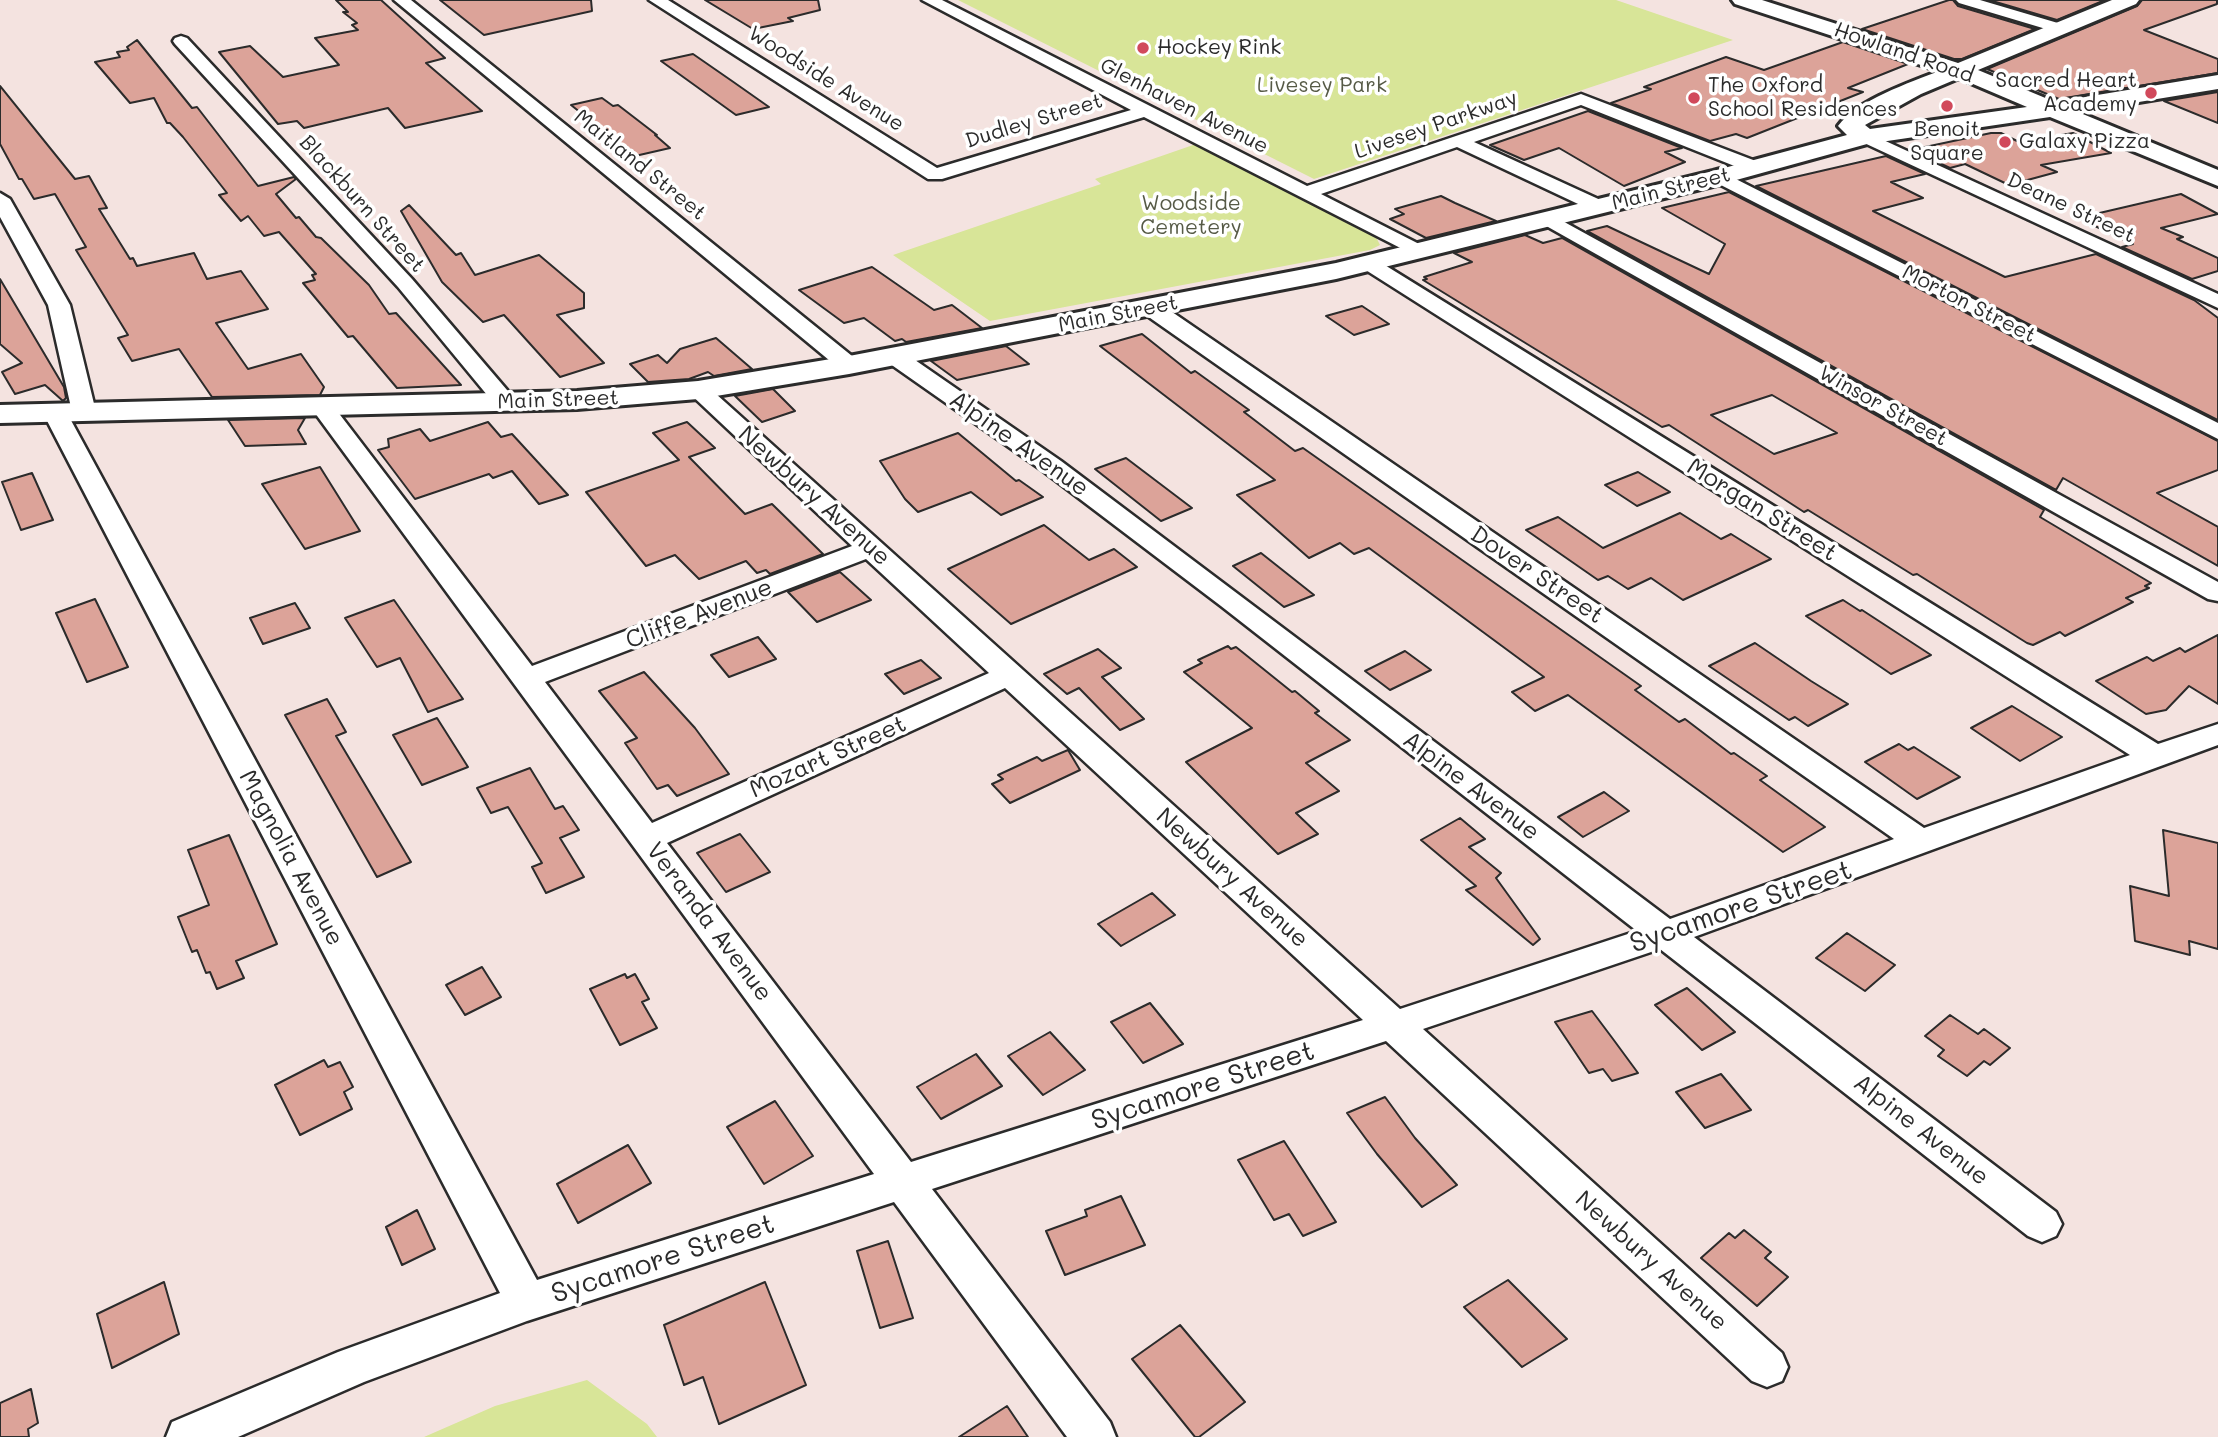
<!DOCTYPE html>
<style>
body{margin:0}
canvas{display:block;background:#f4e3e0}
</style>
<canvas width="2218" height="1437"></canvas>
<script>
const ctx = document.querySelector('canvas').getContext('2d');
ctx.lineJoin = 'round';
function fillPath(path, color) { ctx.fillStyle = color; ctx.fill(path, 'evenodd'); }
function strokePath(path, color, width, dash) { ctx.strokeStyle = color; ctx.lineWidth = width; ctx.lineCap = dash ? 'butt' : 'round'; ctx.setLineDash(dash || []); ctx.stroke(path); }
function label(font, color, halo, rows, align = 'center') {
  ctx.font = font + ' Mali,sans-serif'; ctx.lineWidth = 7; ctx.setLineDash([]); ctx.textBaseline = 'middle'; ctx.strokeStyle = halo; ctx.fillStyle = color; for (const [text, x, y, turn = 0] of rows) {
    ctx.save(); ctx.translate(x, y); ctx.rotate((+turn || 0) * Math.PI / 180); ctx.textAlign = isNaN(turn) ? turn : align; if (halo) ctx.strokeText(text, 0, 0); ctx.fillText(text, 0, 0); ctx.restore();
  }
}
const green = new Path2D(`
 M958,0h658l117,40 -419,139z
 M1196,144l180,93 4,8 -10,5 -380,71 -97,-66 208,-71 -6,-5z
 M587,1380l60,44 10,13h-233l71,-31z`);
const building = new Path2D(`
 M336,0h45l64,58 -19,5 56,48 -77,17 -17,-20 -84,20 -7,-7 -19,3 -59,-72 31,-6 33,31 56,-12 -24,-27 43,-8 -6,-5 5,-2 -14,-11h5z
 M440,0h151l1,11 -108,24z
 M705,0h113l2,10 -32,8 5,3 -40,8z
 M1949,0h4l5,6 77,23 -73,30h-8l-92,-30z
 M1989,0h116l-48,20z
 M2142,0h75v4l-73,26 74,29v14l-159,26 -72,-30 150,-63z
 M137,40l55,68 5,-1 61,79 36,-9 2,2 -20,15 20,24 3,-1 17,20 5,1 48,47 20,29 7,-1 65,72 -64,3 -44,-52 -5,1 -45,-54 12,-3 -3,-5 4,-1 -37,-42 -15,4 -16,-20 -7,5 -22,-26 8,-2 -44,-56 -13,-14h-3l-13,-25 -24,5 -35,-41 25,-5 -3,-5 12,-2 -2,-3z
 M1843,42l65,22 -60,24 15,4 -116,46 -11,-4 -26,7 -99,-38 40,-14 -7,-2 82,-30 38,13z
 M693,54l39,27 37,26 -33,8 -75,-54z
 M0,86l75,93 14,-3 18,32 -8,1 31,50 3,-1 4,8 57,-13 13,26 34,-8 27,38 -52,14 32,46 53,-15 23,33 -4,8 -108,2 -33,-48 -47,12 -14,-23 10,-3 -52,-85 10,-3 -31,-53 -21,5 -12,-20h-3l-19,-35z
 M2218,92v31l-54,-22z
 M602,98l11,8 5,-1 39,30h-2l15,13 -35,8 -64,-51z
 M1588,111l94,37 -17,4 20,10 -61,24 -65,-38 -35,12 -34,-15z
 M1991,133h10l18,9 54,-9 38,20 -70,12 16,7 -48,13 -44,-21 -15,4 -39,-18z
 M1886,156l39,18 -34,8 32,16 -50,13 132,66 91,-23 98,46 24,18v102l-462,-234z
 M1729,192l489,249v29l-61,23 61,34v39l-155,-88 -7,12 -469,-259 20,-5 102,48 16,-30 -63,-36z
 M2181,194l37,20 -57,14 22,9 -6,2 41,19v13l-26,8 -70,-32 11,-3 -55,-26z
 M1441,196l14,7 41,18 -70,17 -36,-19 14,-5 -9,-5z
 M409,205l47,50 5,-2 14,22 64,-20 45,38v15l-27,7 47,48 -44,14 -56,-62 -21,7 -41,-40 -41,-71z
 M1525,235l18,8 19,-5 482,272 -4,7 111,66 -6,3 4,2 -23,10 7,4 -68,34 -5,-4 -27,13 -6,-2 -110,-69 -4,1 -105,-65 -4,2 -135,-87 -7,2 -239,-147 4,-1 -3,-2 48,-15 -18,-9zM1772,395l65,38 -63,21 -63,-39z
 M872,267l62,43 18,-5 30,23 -76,14 -4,-3 -7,2 -31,-23 -20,5 -45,-33z
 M0,279l64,108 2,11 -3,3 -18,-16 -30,9 -13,-22 20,-9 -22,-19z
 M1362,306l27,18 -35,11 -28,-19z
 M1142,334l49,39 4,-2 54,39 -5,2 51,39 8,-3 338,238 -6,4 44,32 6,-3 46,35 3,-1 33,23 -7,4 65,47 -42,25 -215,-157 -33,16 -23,-19 32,-15 -175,-129 -15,6 -14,-11 -31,15 -72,-63 38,-15 -175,-134z
 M716,338l36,31 -38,7 -6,-4 -19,7 -41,3 -18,-18 28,-9 9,8 13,-14z
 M1006,346l23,18 -72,16 -26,-19z
 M773,389l22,22 -33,11 -27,-26z
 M305,418l-7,12 8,14 -61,2 -17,-26z
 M488,422l13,15 11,-3 56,61 -29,9 -27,-33 -19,7 -4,-4 -74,25 -37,-49 11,-3 -1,-8 32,-10 10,12z
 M687,422l28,26 -26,9 56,57 27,-10 51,50 -53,20 -4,-4 -9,3 -11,-12 -47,18 -24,-24 -29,11 -60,-74 93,-32 -26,-27z
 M958,433l58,48 3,-1 24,17 -42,18 -30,-23 -53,20 -13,-13 -25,-38z
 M1126,458l66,50 -31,13 -66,-52z
 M320,467l40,64 -55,18 -43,-65z
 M1638,472l32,20 -33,14 -32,-21z
 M32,473l21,47 -32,10 -19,-48z
 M1680,513l41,26 10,-5 40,25 -88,41 -32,-22 -23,11 -20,-13 -10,4 -72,-50 32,-13 45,31z
 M1044,525l45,35 25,-11 23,18 -126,57 -63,-55z
 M1261,553l53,42 -30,12 -51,-41z
 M840,572l31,28 -54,22 -29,-30z
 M95,599l33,68 -41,15 -31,-69z
 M394,600l69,99 -35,13 -28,-54 -23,9 -32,-49z
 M1843,600l17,11 2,-1 69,45 -40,19 -85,-58z
 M295,603l15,25 -47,16 -13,-26z
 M2218,635v69l-29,-18 -23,24 -20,4 -50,-33 51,-24 6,4 27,-13 5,4z
 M758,637l18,22 -47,18 -18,-22z
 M1755,643l56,38 37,23 -40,22 -13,-9 -6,3 -80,-54z
 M1228,646l3,3 5,-2 56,45 3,-1 24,20 -4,2 35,27 -44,23 33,28 -43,22 22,21 -40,20 -92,-92 66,-34 -68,-56 18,-9 -4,-3z
 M1098,649l23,19 -19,9 42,42 -24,11 -41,-42 -12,6 -23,-20z
 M1405,651l26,19 -41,20 -25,-19z
 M921,660l20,18 -37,16 -19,-20z
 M644,672l51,56 34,46 -52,22 -9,-11 -11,4 -32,-46 12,-5 -38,-47z
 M327,699l19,33 -10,4 75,126 -34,15 -92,-162z
 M2012,706l50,31 -42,24 -49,-33z
 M437,718l31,49 -46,18 -29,-50z
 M1899,744l9,6 6,-3 46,30 -43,22 -52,-37z
 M1068,750l12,20 -70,33 -18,-19 11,-5 -5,-4 39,-18 5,4z
 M530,768l25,41 8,-3 16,24 -19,8 24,39 -38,16 -14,-26 10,-4 -34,-56 -17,6 -14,-25z
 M1604,792l25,19 -46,26 -25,-20z
 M1460,818l25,21 -16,8 32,26 -5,5 44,61 -7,6 -67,-55 10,-4 -55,-46z
 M2163,830l55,13v106l-29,-8 1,14 -55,-14 -5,-55 39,10z
 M740,834l30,38 -44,20 -29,-39z
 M229,835l48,109 -41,17 8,17 -27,11 -7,-17 -4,1 -9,-23 -5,2 -14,-35 31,-12 -21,-55z
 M1152,893l23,22 -54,31 -23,-22z
 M1847,933l48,32 -30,26 -49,-33z
 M482,967l19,30 -36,18 -19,-30z
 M625,974l2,4 8,-4 14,25 -7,3 15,26 -37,17 -30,-56z
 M1687,988l48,44 -33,18 -47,-45z
 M1150,1003l33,41 -40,19 -32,-41z
 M1592,1011l21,28 25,34 -26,8 -9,-12 -14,4 -34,-51z
 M1950,1015l28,19 6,-5 26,19 -20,17 -6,-4 -17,15 -29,-20 6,-6 -19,-14z
 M1050,1032l35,38 -42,25 -35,-39z
 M976,1054l26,32 -61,33 -24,-32z
 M324,1060l4,7 12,-5 13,25 -9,5 8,17 -52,26 -25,-50z
 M1721,1074l30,36 -46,18 -29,-36z
 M1385,1097l30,41 42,47 -35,22 -45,-53 -30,-41z
 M775,1101l38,55 -49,28 -37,-57z
 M1284,1141l52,81 -33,14 -14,-22 -15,6 -36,-60z
 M628,1145l23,38 -73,40 -21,-39z
 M1121,1196l24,49 -80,30 -19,-44 41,-15 -2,-6z
 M417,1210l18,39 -33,16 -16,-38z
 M1744,1230l27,22 -6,6 23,19 -31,29 -56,-48 28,-25 6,5z
 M888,1241l25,77 -33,10 -23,-77z
 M1508,1280l59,59 -45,28 -58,-60z
 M164,1282l15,52 -67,34 -15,-54z
 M765,1282l41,103 -87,39 -16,-47 -19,8 -20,-60z
 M1180,1325l65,77 -46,35h-4l-63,-78z
 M31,1389l7,34 -10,6 1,8h-29v-34z
 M1007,1406l21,31h-69z`);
const minor = new Path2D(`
 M394,0h17l446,360 3,5 -3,5h-16z
 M649,0h19l269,168 194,-58 -209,-110h20l365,186 274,-92 180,69 2,4 -2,4h-14l-166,-66 -107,37 133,61 3,4 -3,4h-14l-136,-64 -136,47 104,53 3,4 -3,4 -7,2 -274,-140 -202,62h-14z
 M1956,0h24l88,26 2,3 -8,5 -6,-2 -97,-29z
 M181,36l6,2 225,241 101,118 4,5 -4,5h-16l-99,-120 -223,-243 -2,-3 2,-3z
 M1866,132l352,162v14l-358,-167 -3,-4 3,-4z
 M1720,171l498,252v16l-505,-258 -2,-4 2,-4z
 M0,193l10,6 60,106 26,107 -4,5h-16l-4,-5 -24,-107 -48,-88z
 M1548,213l670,369v19l-10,-2 -667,-376 -3,-4 3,-4z
 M1368,257l7,2 783,485 60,-20v21l-524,192 362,275 6,12 -6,12 -14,6 -14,-6 -368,-287 -237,80 359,324 6,14 -6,14 -15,6 -15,-6 -366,-340 -454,148 178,233 6,15h-49l-173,-235 -367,119 -163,61 -126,55h-72l6,-15 166,-70 162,-59 -457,-880 4,-5h16l4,5 470,867 337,-106 -559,-761 -4,-5 4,-5h16l201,263 320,-120 -166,-156 4,-5h16l694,624 237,-78 -416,-325 -178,-135 -157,-110 -3,-5 3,-5h16l159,110 609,458 224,-80 -751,-526 -3,-5 3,-5h16l765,525 206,-73 -769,-488 -3,-4 3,-4zM866,559l123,114 -337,150 -107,-141zM1005,688l358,332 -452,142 -244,-319z`);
const secondary = new Path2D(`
 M1732,0h30l196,63 154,-63h27l-3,4 -158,66 77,32 163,-27v14l-140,23 140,58v16l-168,-69 -183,27 -138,38 -393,97 -487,95 -151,25 -121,10 -577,14v-18l577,-14 121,-10 151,-25 487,-93 377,-92 134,-36 -9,-9c18,-25 73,-44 101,-55l-204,-67zM1959,78l68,29 -157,22 -5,-4 56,-31z`);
const markers = [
 [1143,48,7,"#d1495b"],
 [2151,93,7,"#d1495b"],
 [1694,98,7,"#d1495b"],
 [1947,106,7,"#d1495b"],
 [2005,142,7,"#d1495b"]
];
const farPoinames = [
 ["Hockey Rink",1157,48],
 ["Sacred Heart",2137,81,"right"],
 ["Academy",2137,105,"right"],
 ["The Oxford",1708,86],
 ["School Residences",1708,110],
 ["Benoit",1947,130,"center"],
 ["Square",1947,154,"center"],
 ["Galaxy Pizza",2019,142]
];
const farStreetnames = [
 ["Howland Road",1904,53,19],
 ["Woodside Avenue",826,79,32],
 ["Glenhaven Avenue",1184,106,27],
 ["Dudley Street",1034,121,-17],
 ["Livesey Parkway",1436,125,-19],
 ["Maitland Street",640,165,39],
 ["Main Street",1671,189,-14],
 ["Blackburn Street",362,204,48],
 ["Deane Street",2071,208,25],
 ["Morton Street",1969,304,27],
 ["Main Street",1118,314,-11],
 ["Main Street",558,400,-2],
 ["Winsor Street",1883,406,29]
];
const farParknames = [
 ["Livesey Park",1322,86],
 ["Woodside",1191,204],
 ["Cemetery",1191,228]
];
const streetNames = [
 ["Alpine Avenue",1019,444,35],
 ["Newbury Avenue",814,496,42],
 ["Morgan Street",1762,510,32],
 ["Dover Street",1537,575,34],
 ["Cliffe Avenue",699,614,-21],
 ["Mozart Street",828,757,-24],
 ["Alpine Avenue",1471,786,37],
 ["Magnolia Avenue",291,858,62],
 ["Newbury Avenue",1232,878,42],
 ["Veranda Avenue",709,922,53],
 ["Alpine Avenue",1921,1130,38],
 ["Newbury Avenue",1651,1261,42]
];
const nearStreetnames = [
 ["Sycamore Street",1741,907,-19],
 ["Sycamore Street",1203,1086,-18],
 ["Sycamore Street",663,1259,-18]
];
fillPath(green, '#d8e598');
fillPath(building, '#dca399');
strokePath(building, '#2b2b2b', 2);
strokePath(minor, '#2b2b2b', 5);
strokePath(secondary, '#2b2b2b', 6);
fillPath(minor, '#fff');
fillPath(secondary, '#fff');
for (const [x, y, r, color] of markers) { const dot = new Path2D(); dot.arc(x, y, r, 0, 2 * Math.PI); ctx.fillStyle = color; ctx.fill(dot); strokePath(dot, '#fff', 2.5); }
label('21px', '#2b2b2b', '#fff', farPoinames, 'left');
label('21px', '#2b2b2b', '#fff', farStreetnames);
label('21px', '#565a46', '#fff', farParknames);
label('24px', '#2b2b2b', '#fff', streetNames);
label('28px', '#2b2b2b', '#fff', nearStreetnames);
</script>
